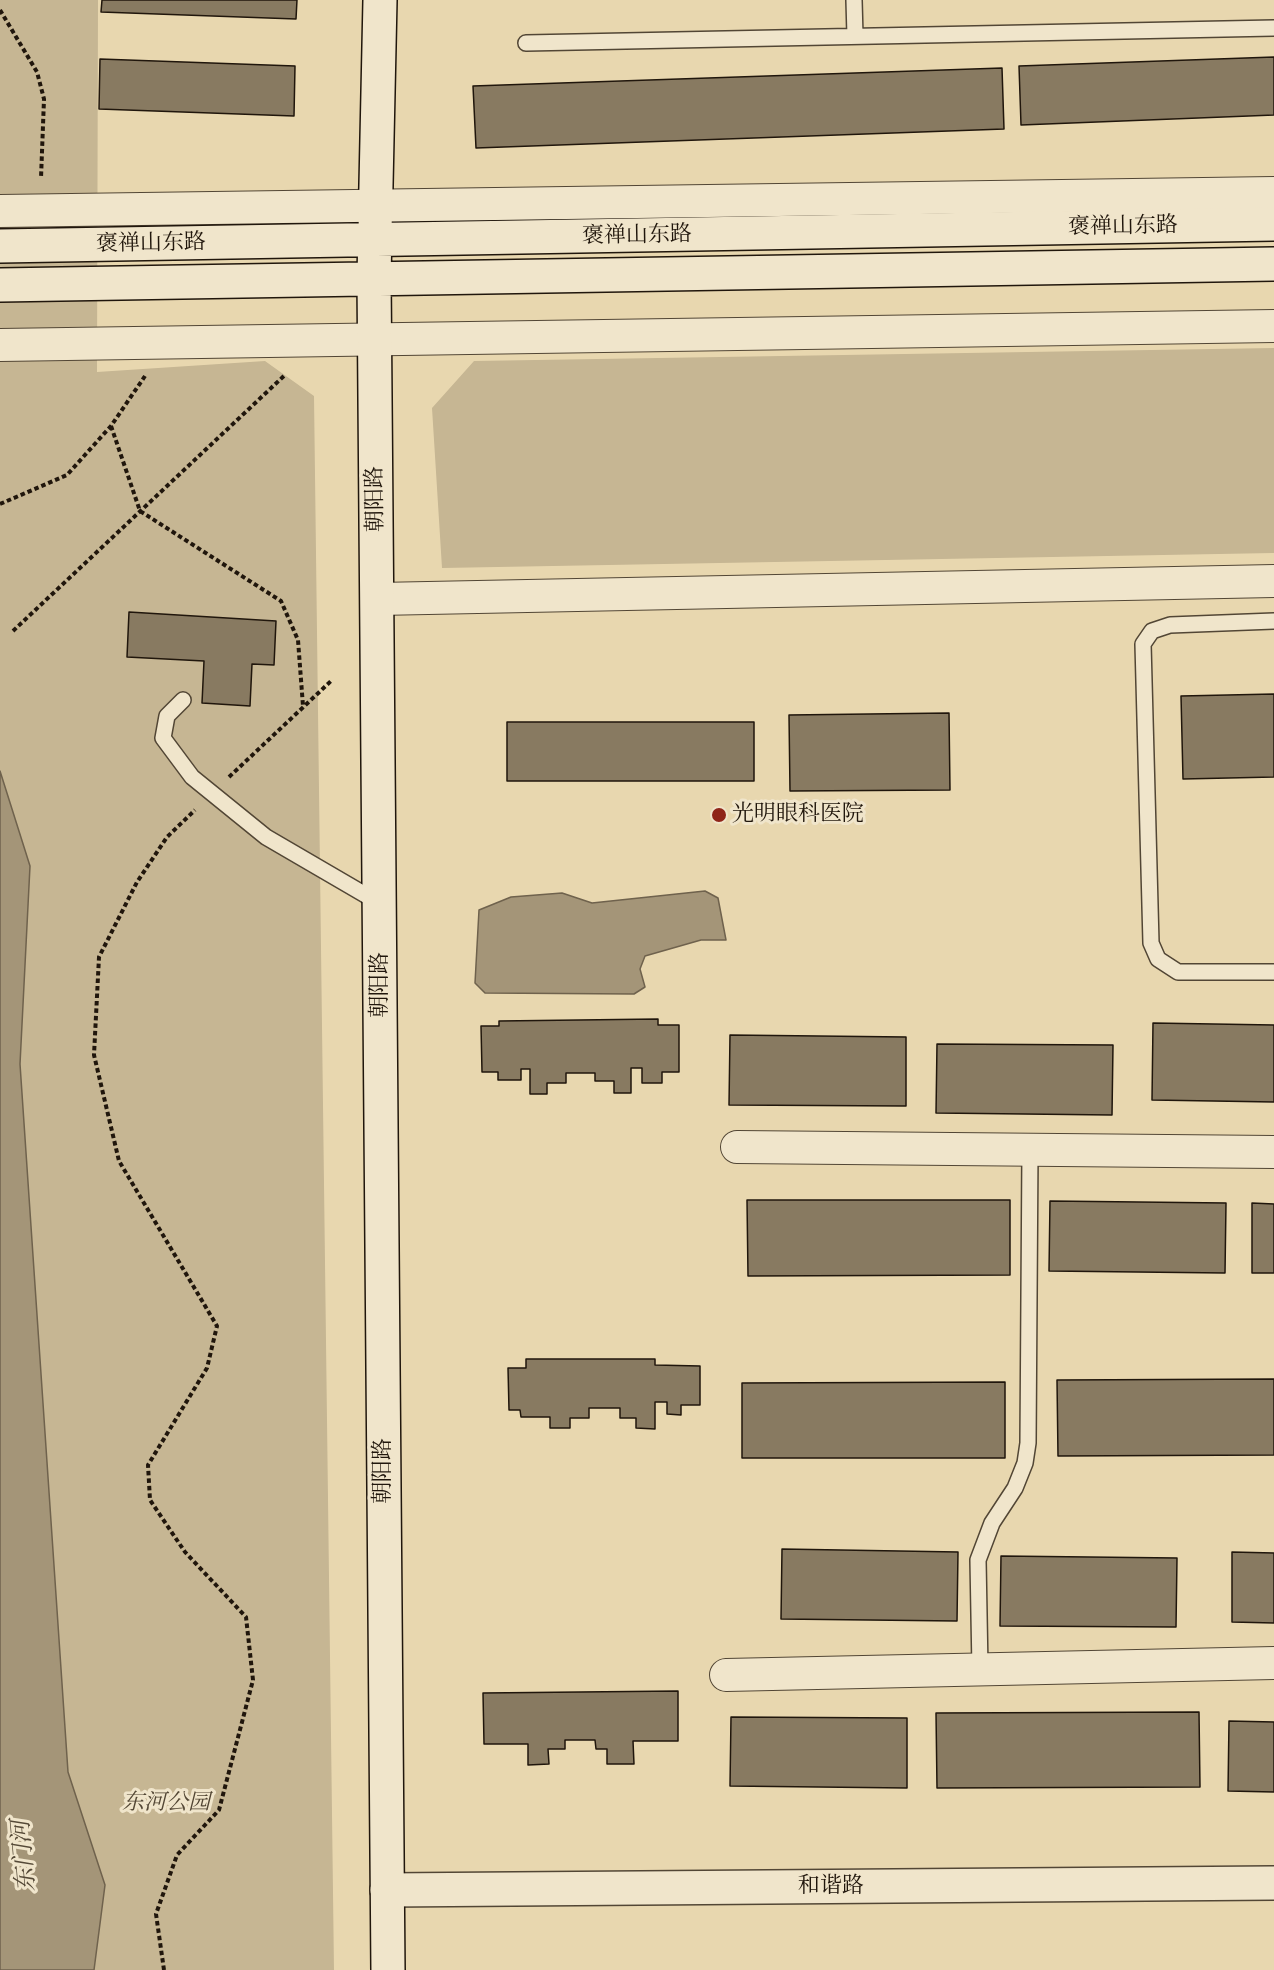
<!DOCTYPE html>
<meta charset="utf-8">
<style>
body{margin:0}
canvas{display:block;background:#e8d7af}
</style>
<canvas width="1274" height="1970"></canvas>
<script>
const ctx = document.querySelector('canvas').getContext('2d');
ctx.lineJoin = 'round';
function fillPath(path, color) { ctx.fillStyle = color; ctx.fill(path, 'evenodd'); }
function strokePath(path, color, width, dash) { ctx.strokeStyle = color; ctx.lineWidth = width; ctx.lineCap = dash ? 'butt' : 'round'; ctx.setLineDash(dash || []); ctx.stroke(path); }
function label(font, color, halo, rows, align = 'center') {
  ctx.font = font + ' "IM FELL French Canon","Noto Serif SC",serif'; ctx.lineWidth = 6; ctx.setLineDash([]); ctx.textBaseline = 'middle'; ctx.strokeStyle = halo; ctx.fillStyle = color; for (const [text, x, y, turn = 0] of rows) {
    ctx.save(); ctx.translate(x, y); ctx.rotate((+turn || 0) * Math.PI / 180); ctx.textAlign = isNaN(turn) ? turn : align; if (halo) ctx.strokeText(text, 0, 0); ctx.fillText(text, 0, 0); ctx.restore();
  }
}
const green = new Path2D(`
 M0,0h98l-1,372 168,-11 49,35 20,1574h-334z
 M1274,348v205l-832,15 -10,-160 42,-47z`);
const water = new Path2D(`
 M0,771l30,95 -10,198 48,708 37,113 -11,85h-94z
 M705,891l13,7 8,42h-25l-56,16 -5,13 5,18 -11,7 -149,-1 -10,-10 4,-73 32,-13 51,-4 30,10z`);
const building = new Path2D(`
 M102,0h195l-1,19 -195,-7z
 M1274,57v58l-253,10 -2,-59z
 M100,59l195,7 -1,50 -195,-7z
 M1002,68l2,61 -528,19 -3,-62z
 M129,612l147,9 -2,44 -22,-1 -2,42 -48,-3 2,-42 -77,-4z
 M1274,694v83l-91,2 -2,-83z
 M949,713l1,77 -160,1 -1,-76z
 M507,722h247v59h-247z
 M658,1019v6h21v47h-17v11h-20v-15h-11v25h-17v-12h-19v-8h-29v10h-19v11h-17v-25h-9v11h-23v-8h-16l-1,-46h18v-5z
 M1153,1023l121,2v77l-122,-2z
 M730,1035l176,2v69l-177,-1z
 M937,1044l176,1 -1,70 -176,-2z
 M747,1200h263v75l-262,1z
 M1050,1201l176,2 -1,70 -176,-2z
 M1252,1203l22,1v69h-22z
 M526,1359h129v6l45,1v39h-19v10l-14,-1v-12h-12v27l-19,-1v-10h-16v-10h-31v10h-19v10h-20v-11h-29l-1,-7h-11l-1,-42h18z
 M1274,1379v76l-216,1 -1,-76z
 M1005,1382v76h-263v-75z
 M782,1549l176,3 -1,69 -176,-2z
 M1232,1552l42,1v70l-42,-1z
 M1001,1556l176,2 -1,69 -176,-1z
 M678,1691v50h-45l1,23h-27v-15h-11l-1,-9h-30v9h-17l1,15 -21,1v-21h-44l-1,-51z
 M1199,1712l1,75 -263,1 -1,-75z
 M731,1717l176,1v70l-177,-2z
 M1229,1721l45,1v70l-46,-1z`);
const path = new Path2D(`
 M0,10l37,62 7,27 -3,79
 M111,426l29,85 141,90 17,39 5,66
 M0,504l67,-29 44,-49 34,-50
 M13,631l273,-257
 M229,777l102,-96
 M164,1970l-8,-56 21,-59 42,-45 34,-130 -7,-63 -61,-65 -35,-52 -2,-35 59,-97 10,-42 -98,-165 -25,-106 5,-98 38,-75 30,-45 28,-27`);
const service = new Path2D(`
 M854,0l1,36
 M526,43l748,-15
 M1274,621l-104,4 -18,6 -9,13 8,299 7,16 20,13h96
 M183,700l-16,16 -4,22 29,39 74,60 115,67
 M980,1669l-2,-109 14,-37 23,-35 10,-25 3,-20 2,-293`);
const minor = new Path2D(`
 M0,211l1274,-18
 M0,345l1274,-19
 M378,599l896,-18
 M737,1147l537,5
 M726,1675l548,-12`);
const tertiary = new Path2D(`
 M387,1890l887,-7`);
const secondary = new Path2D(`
 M380,0l-6,277 14,1693
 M0,246l1274,-22
 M0,285l1274,-21`);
const markers = [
 [719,815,8,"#8f2418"]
];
const streetNames = [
 ["褒禅山东路",1123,227,-1],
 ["褒禅山东路",637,236,-1],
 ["褒禅山东路",151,244,-1],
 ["朝阳路",376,499,-91],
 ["朝阳路",381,985,-90],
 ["朝阳路",384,1471,-90],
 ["和谐路",831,1887]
];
const poiNames = [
 ["光明眼科医院",732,815]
];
const parkNames = [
 ["东河公园",166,1804]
];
const waterNames = [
 ["东门河",25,1856,-95]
];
fillPath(green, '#c6b693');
fillPath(water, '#a49578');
strokePath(water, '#6f624d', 1.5);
fillPath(building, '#887a61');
strokePath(building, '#20160c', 1.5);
strokePath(service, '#524635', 18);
strokePath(minor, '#524635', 34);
strokePath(tertiary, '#524635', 36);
strokePath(secondary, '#20160c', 36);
strokePath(path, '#20160c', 4, [4.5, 3]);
strokePath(service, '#f0e5cb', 15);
strokePath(minor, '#f0e5cb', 32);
strokePath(tertiary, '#f0e5cb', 33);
strokePath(secondary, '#f0e5cb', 33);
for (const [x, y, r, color] of markers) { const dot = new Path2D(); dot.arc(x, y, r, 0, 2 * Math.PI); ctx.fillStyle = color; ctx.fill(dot); strokePath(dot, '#f0e5cb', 2); }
label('22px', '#20160c', '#f0e5cb', streetNames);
label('22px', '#20160c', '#f0e5cb', poiNames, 'left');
label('italic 22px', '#524634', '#f0e5cb', parkNames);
label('italic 24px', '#554937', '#f0e5cb', waterNames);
</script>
